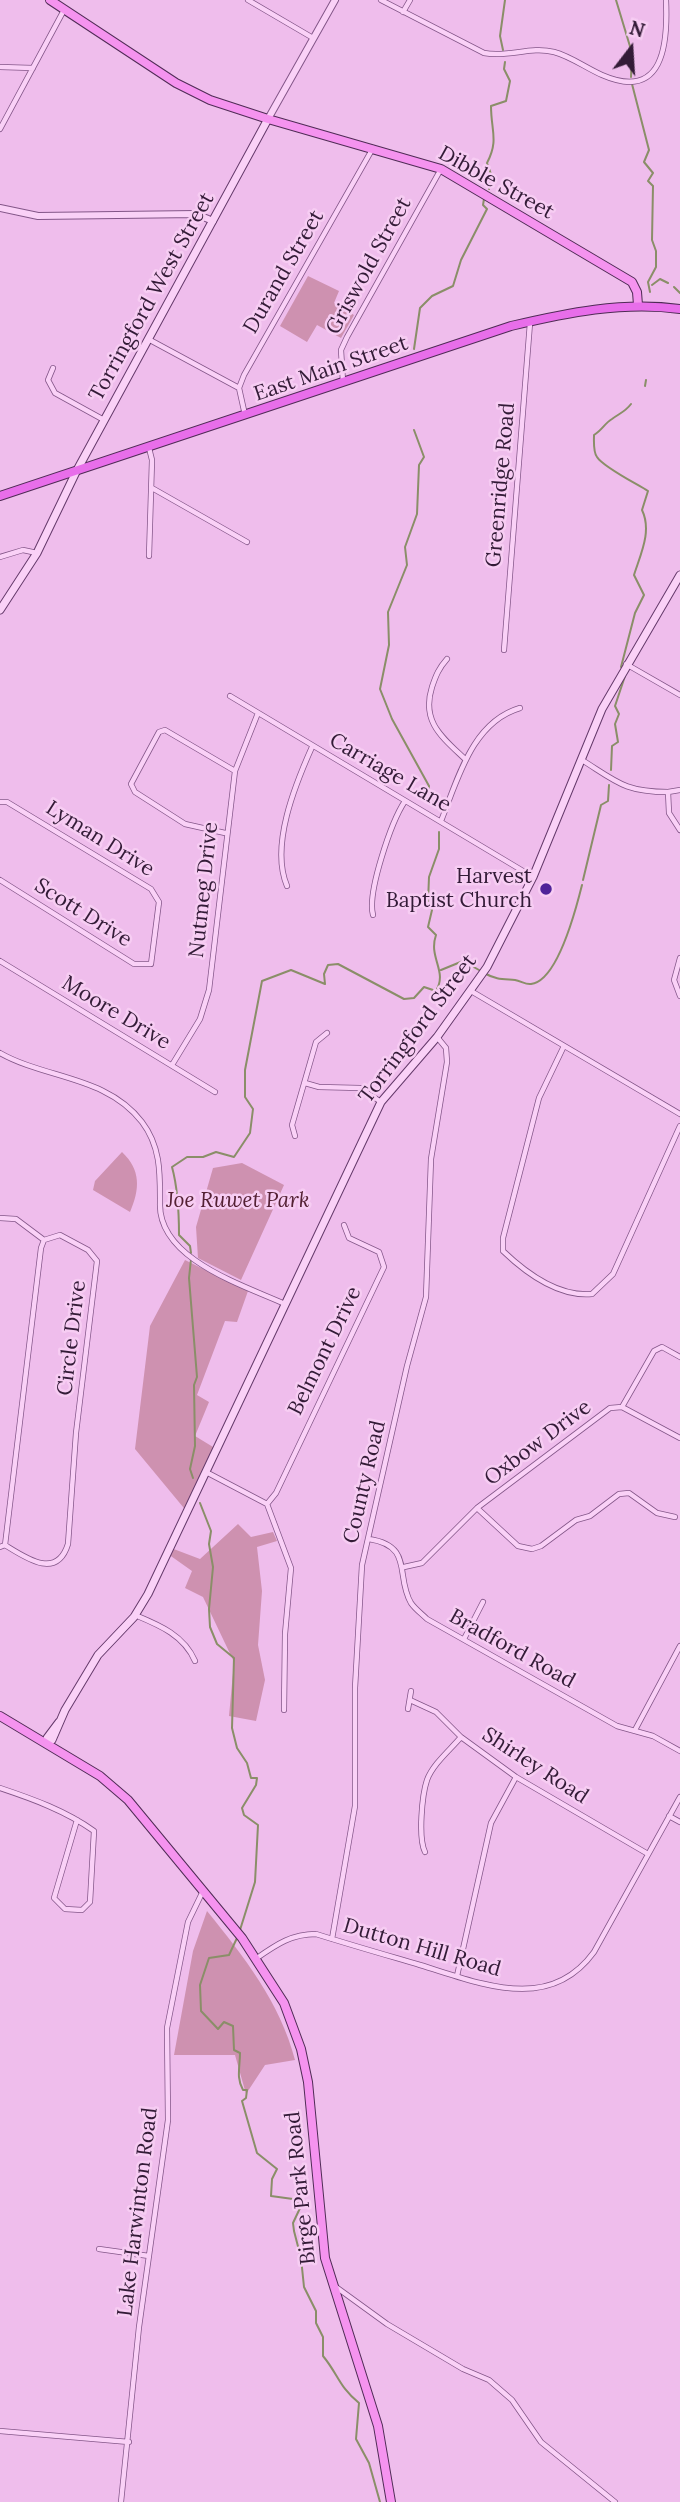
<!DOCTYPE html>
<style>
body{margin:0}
#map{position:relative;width:680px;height:2502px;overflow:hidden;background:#efbdec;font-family:Lora,serif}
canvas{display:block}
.north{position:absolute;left:596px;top:14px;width:70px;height:70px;-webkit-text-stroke:5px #f7cdf3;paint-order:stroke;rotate:17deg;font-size:19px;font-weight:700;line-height:28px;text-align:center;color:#331b37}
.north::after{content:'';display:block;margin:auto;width:24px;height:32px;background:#331b37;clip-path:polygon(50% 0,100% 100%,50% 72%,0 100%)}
</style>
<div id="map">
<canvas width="680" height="2502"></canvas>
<div class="north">N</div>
</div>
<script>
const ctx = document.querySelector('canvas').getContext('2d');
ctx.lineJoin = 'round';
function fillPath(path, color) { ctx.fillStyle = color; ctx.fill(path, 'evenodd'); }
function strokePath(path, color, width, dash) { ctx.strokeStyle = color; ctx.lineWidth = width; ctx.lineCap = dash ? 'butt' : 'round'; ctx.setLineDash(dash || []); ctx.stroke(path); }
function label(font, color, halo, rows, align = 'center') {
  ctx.font = font + ' Lora,serif'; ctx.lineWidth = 5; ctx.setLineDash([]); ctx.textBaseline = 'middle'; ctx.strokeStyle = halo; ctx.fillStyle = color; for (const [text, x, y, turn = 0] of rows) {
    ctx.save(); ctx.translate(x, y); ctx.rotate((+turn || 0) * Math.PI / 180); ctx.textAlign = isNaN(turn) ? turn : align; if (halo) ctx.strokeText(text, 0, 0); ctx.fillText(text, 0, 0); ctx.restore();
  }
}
const green = new Path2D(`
 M308,276l31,15 -5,12 20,12 -13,23 -24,-13 -10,17 -27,-16z
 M122,1152c19,18 18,37 8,60l-37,-22 2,-9z
 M242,1163l42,22 -43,95 -43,-22 -2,-31 17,-59z
 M185,1260l63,31 -11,31 -12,-1 -28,74 12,7 -14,34 23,14 -30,63 -53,-64 15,-123z
 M238,1524l13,13 22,-5 4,9 -20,6 5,44 -4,54 7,35 -9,41 -27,-5 5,-54 -31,-65 -18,-9 7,-17 -24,-17 3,-6 29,11z
 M207,1911c37,46 73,91 88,149l-30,5 -19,29 -11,-39h-61l19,-104z`);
const stream = new Path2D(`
 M616,0l16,53 -1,24
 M503,50l-3,-14 5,-36
 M632,84l17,66 -5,12 9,11 -5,8 5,5 -1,54 4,11v16l-8,15 2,10
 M489,189l2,-15 -4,-11c12,-23 4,-32 4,-57l15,-5 4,-20 -6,-12 1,-7
 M652,285l8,-6 8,4
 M674,287l6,6
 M414,349l6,-41 12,-12 21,-10 8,-26 26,-51 -4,-4 1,-6
 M645,386l1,-6
 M414,430l10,27 -5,8 -2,49 -12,33 2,18 -19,47 1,33 -9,44 12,30 37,67 -1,8 8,13
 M621,667l14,-54 9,-18 -10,-20c7,-22 18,-44 8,-65l6,-19c-11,-7 -45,-24 -51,-34 -4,-5 -3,-16 -3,-22 8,-5 11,-12 18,-16 8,-6 13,-7 19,-15
 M611,770l1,-24 6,-4 -3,-18 4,-10 -4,-8 10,-30
 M583,880l18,-75 7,-4 1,-16
 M441,970l22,-9 16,9
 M484,973c13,7 18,6 31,7 6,1 11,5 16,4 27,-3 46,-79 51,-99
 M191,1253l-1,-7 -11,-11c0,-22 -1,-46 -7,-68l15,-10h16l13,-5 18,5 16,-24 3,-24 -8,-12v-27l17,-89 29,-11 34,14 -1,-10 4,-9 10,-1 66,35 10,-1 10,-11 12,4c12,-20 -8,-33 0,-56l-8,-8 4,-17 -4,-8 1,-25 10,-28v-17
 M191,1259l-2,19 8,99 -3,8 1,61 -5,23 3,9
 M200,1503l11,28 -2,13 4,23 -4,42 1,18 7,17 17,14 -2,70 5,20 10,15 4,15h6l-1,7 -14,23 2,7 14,10 -3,57 -15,48
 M237,1938l-8,17 -20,3 -9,27 1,26 17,18 6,-7 9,4 1,24 6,3c0,14 -4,25 3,37h4l-1,8 -4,3 15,52 20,16 -5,10 -1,17 22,3 8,7 -8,17 1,8 7,27 3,29 12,24v12l7,14v19c15,18 16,31 36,47l-3,36 13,24 11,39`);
const minor = new Path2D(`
 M248,0l65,38
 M381,0l103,53c24,5 46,-7 70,-1 16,4 32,16 48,23 62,27 66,-32 64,-75
 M403,12l7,-12
 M0,67l33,1
 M0,129l64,-119
 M150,340l89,48
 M53,368l-5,12 7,13 49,27
 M343,382l-2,-32 6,-13 94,-168
 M245,415l-6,-27 5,-13 129,-227
 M149,448l3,12 -3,96
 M152,488l95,54
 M0,557l23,-7 14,3
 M504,650l26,-327
 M447,659c-8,9 -11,16 -15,28 -11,35 10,50 34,73
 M626,664l54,31
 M230,696l303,181
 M582,760c35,22 43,32 86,32
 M680,790l-12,2 1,21 11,17
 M0,802h7l144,87 8,13 -8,62h-17l-134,-84
 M441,821c17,-42 31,-99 79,-113
 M225,833l-40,-9 -50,-32 -4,-8 28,-52 6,-2 70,41
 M287,886c-17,-40 8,-101 25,-139
 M373,915c-6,-22 18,-93 32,-114
 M680,958l-6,22 6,16
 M0,961l215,131
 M471,991l209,123
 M563,1048l-24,50 -36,140v13c24,23 56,46 89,43l21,-20 67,-148
 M0,1053c46,26 107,23 142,69 19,25 18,52 18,81 -2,56 83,82 125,101
 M172,1065l28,-46 9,-29 26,-219 23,-58
 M305,1083l14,4 41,1 21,14
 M295,1136l-3,-11 24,-83 11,-9
 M0,1218l16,1 28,21
 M622,1407l58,31
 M206,1472l61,32
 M267,1504l9,-11 108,-226 -5,-15 -30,-14 -5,-13
 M267,1504l24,64 -6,66 -1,76
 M477,1508l41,38 14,3 9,-3 35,-26 14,-4 29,-22 10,-1 28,20 18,4
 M369,1539c45,7 26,37 42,64 4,6 11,11 16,16l190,107 36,10 27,15
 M0,1547l5,-2c21,13 52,35 63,-1l8,-111 21,-172 -9,-11 -28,-15 -16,5 -3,8 -36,297
 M404,1567l18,-4 55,-55 133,-100 12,-1 32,-56 8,-4 18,10
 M135,1615c24,10 49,20 60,46
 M464,1639l19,-37
 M410,1700l26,12 25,25 55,40 132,77
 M408,1709l3,-18
 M635,1730l45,-84
 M0,1788c33,11 66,23 94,43l-4,71 -8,8 -17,-1 -11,-11 23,-78
 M669,1816l11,6
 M425,1852c-7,-14 -3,-57 2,-72 6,-16 23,-30 34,-43
 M332,1939l23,-133v-118l7,-123 45,-199 19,-69 5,-138 16,-97 -1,-14 -9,-11
 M257,1958c20,-14 35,-24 59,-24 35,11 70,21 104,31 60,18 129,49 174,-13l86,-155
 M457,1976l34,-153 25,-46
 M99,2249l50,7
 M336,2287l51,37 76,45 26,11 23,20 29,42 74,60
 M0,2431l129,11
 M121,2502l18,-175 29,-207 -1,-92 21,-106 15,-31`);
const tertiary = new Path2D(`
 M268,119l67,-119
 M0,208l38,8 158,-2 17,7`);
const secondary = new Path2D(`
 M0,610l37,-57 39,-81 192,-353
 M47,1744l5,-4 13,-30 33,-55 36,-38 14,-23 233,-492 56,-65 50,-70 46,-90 69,-168 78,-134
 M47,1744v-6l12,-16`);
const primary = new Path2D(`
 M50,0l126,83 34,17 58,19 173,50 191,113 5,10 1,13
 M0,1716l100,60 28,24 114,138 42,65 17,46 7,33 17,176 53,168 13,76`);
const trunk = new Path2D(`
 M0,496l511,-170c55,-13 112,-25 169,-17`);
const markers = [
 [546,889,7,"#4f2399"]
];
const streetNames = [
 ["Dibble Street",496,183,29],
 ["Griswold Street",369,266,-61],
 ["Durand Street",284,272,-60],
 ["Torringford West Street",152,297,-61],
 ["East Main Street",331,369,-19],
 ["Greenridge Road",501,485,-85],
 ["Carriage Lane",390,773,30],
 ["Lyman Drive",100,839,32],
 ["Nutmeg Drive",204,890,-84],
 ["Scott Drive",83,913,32],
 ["Moore Drive",116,1013,31],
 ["Torringford Street",418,1029,-53],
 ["Circle Drive",72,1338,-83],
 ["Belmont Drive",325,1351,-64],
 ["Oxbow Drive",538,1443,-37],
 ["County Road",365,1482,-77],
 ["Bradford Road",512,1649,29],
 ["Shirley Road",535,1766,33],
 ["Dutton Hill Road",422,1948,16],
 ["Birge Park Road",301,2188,-96],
 ["Lake Harwinton Road",138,2212,-83]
];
const poiNames = [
 ["Harvest",532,877],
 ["Baptist Church",532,901]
];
const parkNames = [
 ["Joe Ruwet Park",238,1201]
];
fillPath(green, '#ce91b0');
strokePath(stream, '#8a8e68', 2);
strokePath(minor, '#835688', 6);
strokePath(tertiary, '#835688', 8);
strokePath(secondary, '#64396a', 9);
strokePath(primary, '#4f2b55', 10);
strokePath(trunk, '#4f2b55', 10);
strokePath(minor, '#fad1f7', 4.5);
strokePath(tertiary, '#fad1f7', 6);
strokePath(secondary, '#fad1f7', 7);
strokePath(primary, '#f593ef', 8);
strokePath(trunk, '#e86eea', 8);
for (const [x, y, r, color] of markers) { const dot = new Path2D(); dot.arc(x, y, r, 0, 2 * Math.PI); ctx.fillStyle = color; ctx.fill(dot); strokePath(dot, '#f7cdf3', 2.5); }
label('21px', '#331b37', '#f7cdf3', streetNames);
label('21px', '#331b37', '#f7cdf3', poiNames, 'right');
label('italic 21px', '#542134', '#f7cdf3', parkNames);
</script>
